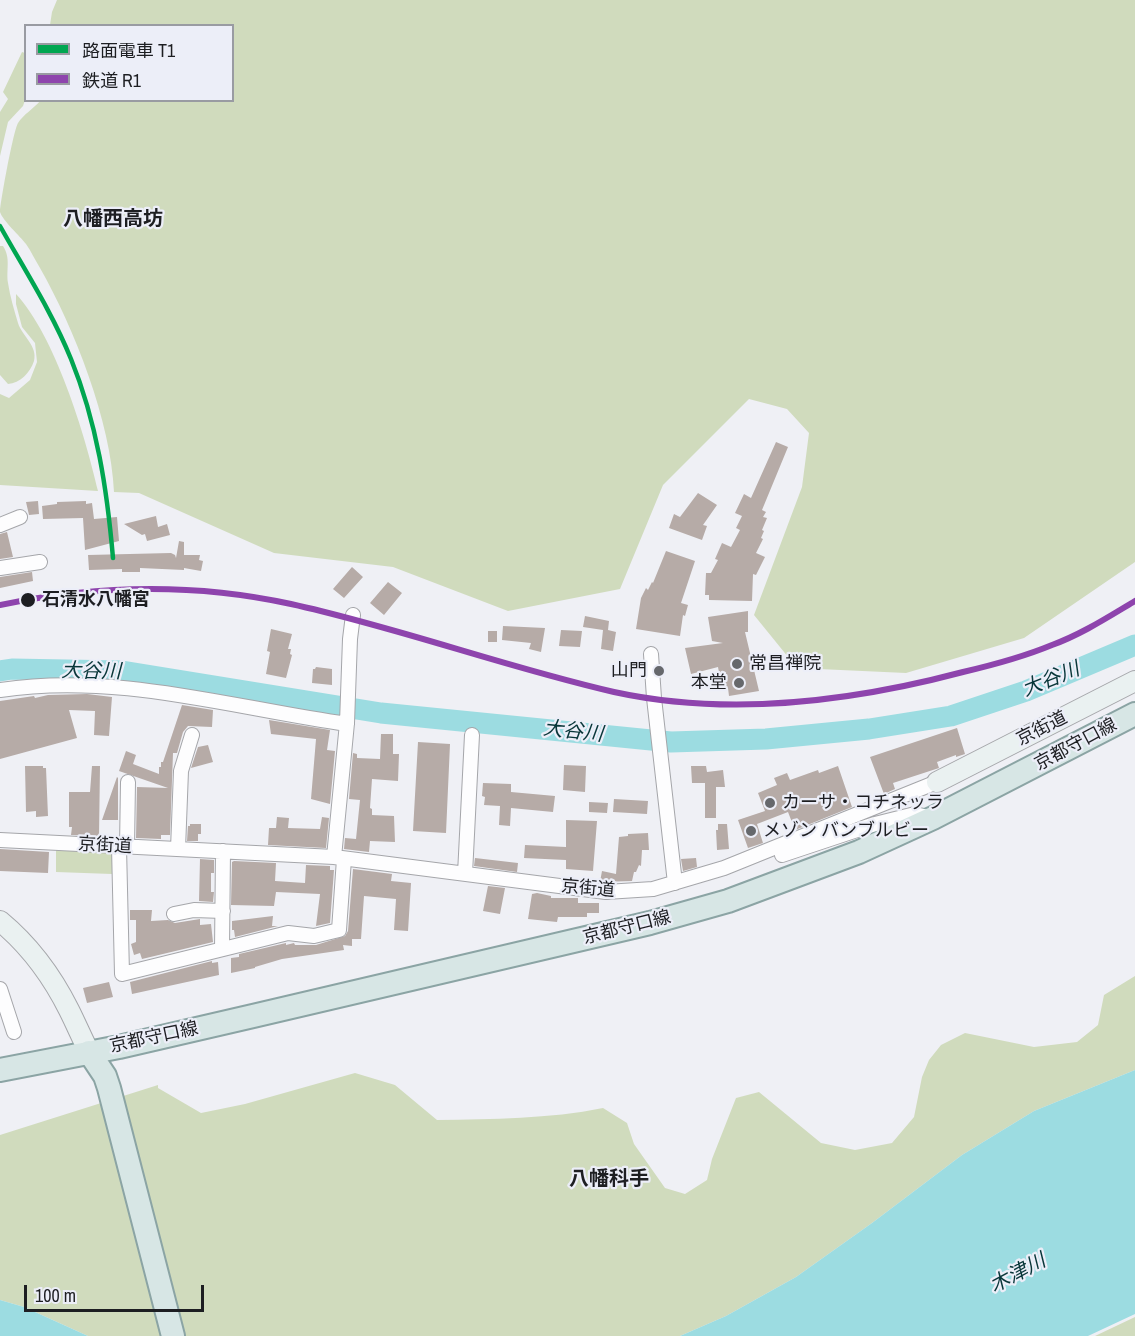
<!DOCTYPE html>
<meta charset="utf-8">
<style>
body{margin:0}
#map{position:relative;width:1135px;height:1336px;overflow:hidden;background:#eff0f5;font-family:"Archivo Narrow","Noto Sans JP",sans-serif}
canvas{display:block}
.legend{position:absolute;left:24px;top:24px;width:210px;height:78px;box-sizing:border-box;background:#eceef8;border:2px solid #999ba2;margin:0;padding:8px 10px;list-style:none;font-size:18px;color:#1d1e22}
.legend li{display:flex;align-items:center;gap:12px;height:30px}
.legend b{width:30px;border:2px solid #999ba2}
.scale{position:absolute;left:24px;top:1285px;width:180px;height:27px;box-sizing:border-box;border:3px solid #1d1e22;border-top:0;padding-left:8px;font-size:18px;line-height:21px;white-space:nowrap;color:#1d1e22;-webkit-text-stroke:4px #eceef8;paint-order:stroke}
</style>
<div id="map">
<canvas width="1135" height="1336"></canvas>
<ul class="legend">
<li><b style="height:8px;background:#00a651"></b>路面電車 T1</li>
<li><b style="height:8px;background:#8e44ad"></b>鉄道 R1</li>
</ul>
<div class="scale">100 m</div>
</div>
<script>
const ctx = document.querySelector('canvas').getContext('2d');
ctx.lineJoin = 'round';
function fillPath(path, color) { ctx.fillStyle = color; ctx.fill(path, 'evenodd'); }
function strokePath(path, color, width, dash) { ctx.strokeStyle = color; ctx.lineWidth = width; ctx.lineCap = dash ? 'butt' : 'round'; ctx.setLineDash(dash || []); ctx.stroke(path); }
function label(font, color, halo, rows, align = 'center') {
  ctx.font = font + ' "Archivo Narrow","Noto Sans JP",sans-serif'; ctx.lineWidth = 4.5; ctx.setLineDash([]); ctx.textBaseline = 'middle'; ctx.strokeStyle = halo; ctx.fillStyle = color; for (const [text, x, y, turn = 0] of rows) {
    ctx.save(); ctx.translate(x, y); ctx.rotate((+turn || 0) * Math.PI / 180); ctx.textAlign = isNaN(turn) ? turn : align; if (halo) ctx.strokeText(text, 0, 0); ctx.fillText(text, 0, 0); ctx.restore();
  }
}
const green = new Path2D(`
 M57,0h1078v562l-111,76 -118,35 -109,-5 -43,-53 48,-128 7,-54 -22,-24 -38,-10 -86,86 -43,104 -112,22 -115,-44 -119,-14 -135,-60 -25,-1c-3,-71 -40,-164 -74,-224 -5,-8 -9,-17 -14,-24 -6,-8 -23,-23 -26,-32 0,-8 13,-80 18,-89 5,-8 16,-15 22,-22l192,-1v-74l-182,-1 2,-13z
 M22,52l3,1v47l-2,6 -15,16 -8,34v-44l8,-13 -5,-7z
 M0,246h3c8,12 3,23 5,37 2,13 6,27 10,40 4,13 20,23 16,38 -4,12 -14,22 -26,23l-8,-9z
 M16,294c39,42 69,140 82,197l-98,-6v-91l9,4 21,-18 7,-18 -2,-19 -13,-16 -6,-23z
 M56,850l57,2 -1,22 -56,-2z
 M1135,976v94l-101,41 -72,44 -90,68 -76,54 -70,39 -46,20h-592l-64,-29 -24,-7v-165l158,-50v3l43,25 44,-9 110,-31 40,12 42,35c56,-1 112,-1 166,-12l24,15 7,21 31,44 20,6 22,-14 5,-21 24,-61 23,-6 62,51 34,7 37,-7 22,-26 8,-40 7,-17 12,-15 24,-12 69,14 43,-5 21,-17 6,-30z
 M1135,1317v19h-40z`);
const water = new Path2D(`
 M1135,1070v244l-47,22h-408l46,-20 70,-39 76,-54 90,-68 72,-44z
 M0,1300l24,7 64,29h-88z`);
const river = new Path2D(`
 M0,671l12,-2 110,2 259,42 290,29 95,-3 103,-10 82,-13 75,-25 109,-46`);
const building = new Path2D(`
 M776,442l12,5 -26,63 4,2 -3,5 4,1 -5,12 2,1 -3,7 2,1 -7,14 9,4 -9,18 -3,-1 -1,27 -43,-1v-5h-4l1,-22h5l7,-13 -3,-1 7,-16 9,4 9,-17 -4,-2 6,-12 -7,-3 9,-19 7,4z
 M698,493l19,12 -14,20 4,1 -5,14 -33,-12 5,-14 6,3z
 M38,501l1,13 -10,1 -3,-13z
 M86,501v3l6,-1 2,16 23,-2 2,24 -34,9 -2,-32 -40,1 -1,-13 15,-2v-2z
 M156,516l2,11 9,-3 3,11 -23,6 -2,-7 -3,1 -18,-11z
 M7,532l6,25 -13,2v-25z
 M179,541l5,1v13h16l-1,5 4,1 -2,10 -17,-3v2l-44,-2v4h-18v-3l-33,1 -1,-15 83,-2 4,2 1,3z
 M666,551l29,10 -14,42 7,2 -3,11 -2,-1 -3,21 -44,-7 5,-31 5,-10 2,2 4,-8 1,1z
 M352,567l11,10 -19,21 -11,-9z
 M32,572l1,9 -33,7v-11z
 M388,582l14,11 -18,22 -14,-12z
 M748,611v21h-3l14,59 -30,5 -1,-8 -6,1 -4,-22 -27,7 -6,-26 38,-5 -11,-2 -4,-24z
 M585,616l24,5 -1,9 8,2 -3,19 -12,-2 2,-19 -20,-3z
 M503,626l42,2 -4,24 -12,-3 2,-6 -29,-3z
 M271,629l21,5 -4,15h3l-1,5 2,1 -6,23 -20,-4 4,-22 -3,-1z
 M561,630l21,1 -2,16 -21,-1z
 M488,631h9v11h-9z
 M316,667l16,2v16l-20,-2 1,-14h2z
 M87,694l25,3 -3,39 -15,-1 1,-24 -26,-1 8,28 -77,21v-58l34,-5 1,2 13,-3z
 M182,705l31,5 -1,17 -24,-1 -5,6 -6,21h-4l-3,82h-9v4l-25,-1 1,-51 31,1 -49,-17 7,-20 10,4 -3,9 26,10v-7h2v-5h2z
 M269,720l61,10 -3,20 8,1 -5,53 -19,-5 5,-60 -45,-5z
 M957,728l8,26 -9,3v-2l-19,7 2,6 -46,15 2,6 -11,5 -14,-37z
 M381,734h12v20h6l-1,27 -26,-2 -2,29 2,1v6l22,1 1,26 -25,-1 -1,11 -25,-3 1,-11 11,1 4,-39 -11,-1 4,-46 4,1v4l23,1z
 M418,742l32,2 -4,89 -33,-2z
 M208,745l5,17 -22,6 7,-21z
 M564,765l22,1 -1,26 -22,-2z
 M25,766h18v2h3l2,48 -12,1v-6l-10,1z
 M92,766h8l-1,70 -28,-1 1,-8h-3v-35h21z
 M691,766h15l1,6 16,-2 2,17h-9v31h-11v-35h-13z
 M838,766l14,41 -57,23 -7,-18 -31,12 6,19 -15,5 -10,-28 27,-9 -7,-18 19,-8 -3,-7 13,-5 3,7 28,-10 1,3z
 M117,777l1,1v42h-16z
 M483,783l28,1v8l44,4 -2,16 -42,-4 -1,18 -11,-1 1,-19 -16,-1 1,-8 -3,-1z
 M614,799l34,2 -1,13 -34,-2z
 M589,802l19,1 -1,10 -18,-1z
 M277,817l12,1 -1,10 32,1 2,-12 7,1 -3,30 -58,-3 1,-17h7z
 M566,820l31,1 -4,50 -27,-2v-9l-42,-2 1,-13 41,2z
 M190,824h11v10h-3v7h-11l1,-15h2z
 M718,824h9l2,25 -12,1 -1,-20h2z
 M648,833l1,17h-7l-1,16 -2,-1 -3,7h-2l-2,9 -32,1 2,-11 14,3 3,-37 9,-1v-2z
 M0,849l49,3 -1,21 -48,-2z
 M475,858l43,5 -1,9 -43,-6z
 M696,858l1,9 -14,4 -2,-12z
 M200,859l14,1v13h-3v19h3l-1,10 -14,-1z
 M234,861l42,2 -1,18 30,2 1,-18 24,1v4h4l-4,53 -14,3 4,-32 -44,-2 -2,14 -43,-1 1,-43z
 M353,869l39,5 -1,7 20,2 -3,48 -14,-1 2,-31 -32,-3 -3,43h-9v7l-9,-1 1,5 -62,9 -27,8v1l-24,5v-15l8,-1v-3l47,-11v2l8,-2 1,2h21l29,-9 3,-5z
 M488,886l17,2 -5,26 -17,-3z
 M537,893l14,3v2h27v5h21v10h-12v4h-29l-1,5 -29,-3 4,-25z
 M130,910h22l-1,11 17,-1 7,3 25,-4v6l11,-1 2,18 -71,17 -2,-6 -6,2 -3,-11 5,-2v-22h-6z
 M273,916l-1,10h6l-43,11 -1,-7h-2v-9z
 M212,961v2l6,-1 1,13 -87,19 -2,-12z
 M109,982l4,15 -26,6 -4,-15z`);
const street = new Path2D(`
 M0,525l20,-8
 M0,568l40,-6
 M651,654l3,44 21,185
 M0,690c116,-18 233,18 347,34
 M0,840l334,17 272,35 47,-3 71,-21 213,-86
 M119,847l3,127 166,-41 26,3 25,-6 5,-71
 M127,847l1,-65
 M178,849l3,-78 11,-36
 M782,855l93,-31 40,-10 18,4
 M334,857l13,-134 3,-84 3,-24
 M465,874l7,-139
 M174,914l20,-4 29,1
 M222,949l1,-98
 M0,989l14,43`);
const secondary = new Path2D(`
 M937,782l198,-101
 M0,921c29,24 52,55 69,89 7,14 13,28 20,42`);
const primary = new Path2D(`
 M89,1052l16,24 4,12 64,248
 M0,1070l119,-23 134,-31 397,-93 78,-22 131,-49 74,-34 202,-104`);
const rail1 = new Path2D(`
 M0,605c96,-20 195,-22 291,-1 109,24 214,63 323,88 115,25 236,10 349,-20 30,-7 60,-15 89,-27 30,-11 56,-28 83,-44`);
const tram1 = new Path2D(`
 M0,226c24,43 52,86 71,133 26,64 36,130 42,199`);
const markers = [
 [28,600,8,"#1d1e22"],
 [737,664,6,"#66686c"],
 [659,671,6,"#66686c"],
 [739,683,6,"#66686c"],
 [770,803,6,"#66686c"],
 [751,831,6,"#66686c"]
];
const stopNames = [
 ["石清水八幡宮",42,600]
];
const poiNames = [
 ["常昌禅院",749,664],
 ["山門",647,671,"right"],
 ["本堂",727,683,"right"],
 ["カーサ・コチネッラ",782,803],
 ["メゾン バンブルビー",763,831]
];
const streetNames = [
 ["京街道",1042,729,-27],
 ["京都守口線",1076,745,-28],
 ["京街道",105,846,3],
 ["京街道",588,889,5],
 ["京都守口線",627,928,-14],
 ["京都守口線",154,1038,-12]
];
const neighbourhoodNames = [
 ["八幡西高坊",113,220],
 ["八幡科手",609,1180]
];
const waterNames = [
 ["大谷川",91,672,1],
 ["大谷川",1051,680,-22],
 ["大谷川",573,732,6],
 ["木津川",1018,1274,-28]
];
fillPath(green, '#d0dbbd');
fillPath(water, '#9cdce1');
strokePath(river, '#9cdce1', 21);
fillPath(building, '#b6aba7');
strokePath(street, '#a5a6aa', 16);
strokePath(secondary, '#a5a6aa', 22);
strokePath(primary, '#8ba4a4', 26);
strokePath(street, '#fdfdfe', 14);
strokePath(secondary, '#eaf1f1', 20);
strokePath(primary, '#d7e6e5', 22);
strokePath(rail1, '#8e44ad', 6);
strokePath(tram1, '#00a651', 4.5);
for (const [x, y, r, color] of markers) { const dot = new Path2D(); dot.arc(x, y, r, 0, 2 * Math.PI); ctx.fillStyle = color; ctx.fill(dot); strokePath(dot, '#eceef8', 2); }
label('bold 18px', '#1d1e22', '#eceef8', stopNames, 'left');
label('18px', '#1d1e22', '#eceef8', poiNames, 'left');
label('18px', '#1d1e22', '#eceef8', streetNames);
label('bold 20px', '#1d1e22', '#eceef8', neighbourhoodNames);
label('italic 20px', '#083639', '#eceef8', waterNames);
</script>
